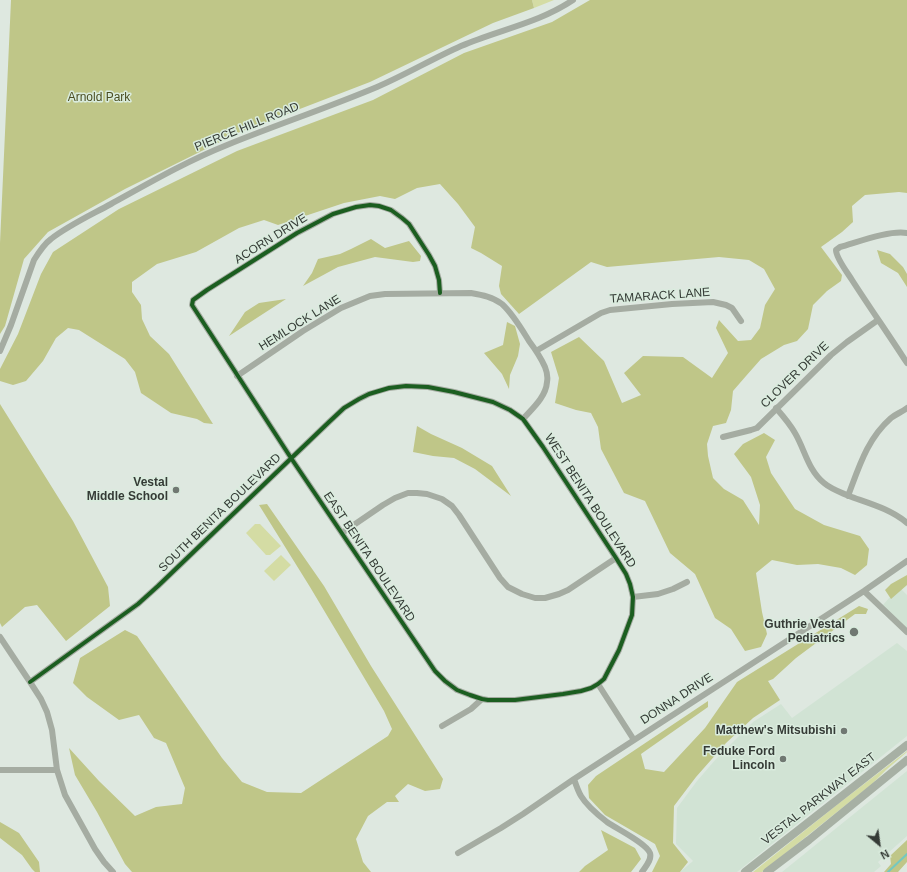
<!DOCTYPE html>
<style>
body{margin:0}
#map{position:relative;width:907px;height:872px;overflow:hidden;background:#dee8e0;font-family:Helvetica,sans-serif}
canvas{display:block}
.north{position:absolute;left:859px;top:824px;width:40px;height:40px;-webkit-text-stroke:3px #daecde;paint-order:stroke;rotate:151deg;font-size:11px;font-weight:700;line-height:16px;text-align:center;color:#353b36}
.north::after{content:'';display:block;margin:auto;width:14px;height:18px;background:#353b36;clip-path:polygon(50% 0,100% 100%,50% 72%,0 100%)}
</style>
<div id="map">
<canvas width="907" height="872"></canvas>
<div class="north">N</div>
</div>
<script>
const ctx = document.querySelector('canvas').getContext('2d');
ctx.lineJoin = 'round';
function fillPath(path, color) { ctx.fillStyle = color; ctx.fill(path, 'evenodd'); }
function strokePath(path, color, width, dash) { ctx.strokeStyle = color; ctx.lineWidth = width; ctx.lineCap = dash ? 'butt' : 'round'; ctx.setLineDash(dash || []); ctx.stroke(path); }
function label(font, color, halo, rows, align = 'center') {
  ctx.font = font + ' Helvetica,sans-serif'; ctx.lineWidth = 3; ctx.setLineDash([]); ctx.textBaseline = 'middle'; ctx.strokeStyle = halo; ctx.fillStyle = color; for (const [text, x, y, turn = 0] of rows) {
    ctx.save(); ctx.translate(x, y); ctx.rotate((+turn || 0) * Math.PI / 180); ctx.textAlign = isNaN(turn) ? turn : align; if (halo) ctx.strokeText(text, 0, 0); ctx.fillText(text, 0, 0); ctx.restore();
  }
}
const built = new Path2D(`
 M899,587l8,8v34l-25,-23z
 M897,643l10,8v85l-170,136h-57l13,-11 -17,-17 1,-36 20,-27 19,-22 37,-37 28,-18 11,14z
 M907,771v65l-29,26 3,4 -7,6h-92z`);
const green = new Path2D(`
 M532,0h22l-20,8z
 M255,524h5l21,22 -11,9h-4l-20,-22z
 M281,555l10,10 -17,16 -10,-10z
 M907,751v1l-21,18 -14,14 -110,88h-9l85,-68z`);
const forest = new Path2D(`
 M11,0h521l2,8 -41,15 -123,59 -130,50 -115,57 -77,43 -24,27 -19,67 -5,8v-91z
 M590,0h317v193l-8,-1 -34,3 -13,11 1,16 -11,10 -21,15 21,28 -1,6 -14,10 -14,14 -5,24 -11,12 -13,4 -23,14 -15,17 -13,15 -2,19 -5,13 -13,3 -6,18 1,12 5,22 11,11 19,11 16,25 1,-20 -9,-28 -17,-23 9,-10 21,-11 11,7 -9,17 5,16 24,36 29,16 36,11 9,13 -2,16 -12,10 -14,-7 -23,-4 -21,1 -25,-5 -16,13 6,39 5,22 -6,13 -16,4 -14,-22 -16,-11 -20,-44 -25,-21 -25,-52 -21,-8 -23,-44 -3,-22 -7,-14 -15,-3 -21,-7 4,-25 -8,-26 28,-15 25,24 18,42 19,-8 -17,-22 19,-17 40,1 29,21 16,-25 -12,-25 3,-8 19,21 13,-1 9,-12 5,-23 10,-16 -11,-20 -15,-9 -30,-3 -112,10 -16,-5 -72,52 -18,-20 -2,-8 3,-20 -21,-13 -10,-5 4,-21 -17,-23 -18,-20 -23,4 -22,11 -15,-3 -36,7 -66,22 -14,-5 -25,8 -43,24 -39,12 -25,18v10l9,13 1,14 8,17 19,18 44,70 -9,-1 -7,-4 -26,-6 -30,-20 -6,-21 -10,-13 -46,-29 -11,-2 -12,10 -13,23 -17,20 -13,4 -13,-4v-12l18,-35 23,-60 12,-22 66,-43 118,-58 136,-51 91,-47 88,-31z
 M371,239l14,9 24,-7 12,15 -1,5 -7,1 -38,-5 -37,10 -35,19 9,-13 6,-14 22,-5 11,-5z
 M877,250l13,4 13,13 4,7v13l-9,-14 -17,-10z
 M286,299l-57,37 16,-24 14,-9z
 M507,322l8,4 5,18 -2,12 -8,19 -1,14 -7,-15 -18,-21 19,-8z
 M0,404l73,117 35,66 2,19 -44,35 -29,-36 -12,2 -23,20 -2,-4z
 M417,426l14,8 31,14 30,18 19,30 -36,-27 -21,-11 -21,-2 -20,-4z
 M267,504l57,82 47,80 72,113 -3,10 -15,2 -17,-7 -13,12 4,6h-12l-19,14 -12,23 7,23 8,10h-239l-7,-8 -28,-52 -22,-37 -6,-27 30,33 36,35 21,-9 26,-3 3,-16 -19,-45 -12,-5 -15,-23 -20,5 -32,-23 -14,-14 7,-25 45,-28 12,6 85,122 20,24 25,10 34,1 87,-57 4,-7 -8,-18 -74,-124 -51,-82z
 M907,575v10l-16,14 -6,-9 6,-6z
 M859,606l9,3 -2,5h-11l-59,44 -23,21 -5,2 12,19 -27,18 -27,25 -30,34 -22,29 -1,37 15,19 -8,10h-28l8,-16 -5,-12 -50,-29 -16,-17 -1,-13 8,-9 112,-75v6l-67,47 4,15 19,3 41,-44 32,-46z
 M0,822l19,11 20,29 1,10h-5l-3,-3 -10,-14 -22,-17z
 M601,830l34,18 6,11 -10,13h-52l6,-6 23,-16z
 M907,840v22l-9,10h-14l7,-8 -1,-8z`);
const stream = new Path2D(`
 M888,872l19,-18`);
const minor = new Path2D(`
 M907,233c-18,-3 -49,9 -67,14l-4,3c0,8 11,22 16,30 18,28 37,55 55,83
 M0,351l11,-26 23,-65c5,-8 10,-16 17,-21 18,-14 40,-24 60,-35 38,-21 76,-43 116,-59 49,-20 100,-37 150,-58 28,-12 55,-28 84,-41 37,-16 78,-23 112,-46
 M536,351l65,-38 9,-3 62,-6 41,-2 13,3 6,3 9,13
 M237,376l66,-45 38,-23 29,-12 15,-2 86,-1c11,2 22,4 31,11 11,10 19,24 27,37 6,8 12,17 16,26 2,5 3,10 2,15 -1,15 -15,27 -24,37
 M776,408c7,8 14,16 19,25 10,17 13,37 29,50 7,6 16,9 25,13 19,7 42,13 58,27
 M723,437l28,-7 6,-2 74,-73 16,-13 31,-22
 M848,496c11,-29 19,-57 43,-78 5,-4 11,-6 16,-10
 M342,533l41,-28 12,-7 13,-5h9l10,1 15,5 10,7 7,9 41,63 8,9 14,7 13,4h10l14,-4 9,-4 48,-32
 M864,591l43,41
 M633,597l25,-3 15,-5 14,-7
 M0,637l30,45 11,17 6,13 5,18 5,40 8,25 30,54 9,13 9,10
 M30,682l108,-78 20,-18 171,-164 15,-14 15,-9 10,-5 20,-6 17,-2 22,1 26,5 39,10 17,8 13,9 20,28 73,111 10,16 4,10 3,13 -1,18 -13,35 -15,29 -6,5 -7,4 -10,3 -18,3 -48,6h-27l-6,-1 -12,-4 -13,-5 -12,-9 -10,-10 -144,-213 -99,-153 1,-5 14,-10 90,-57 36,-19 23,-7 14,-2 9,1 12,4 11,8 7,6 20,31 6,11 4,14 1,13
 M598,684l36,56
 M442,726l29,-17 11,-10
 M0,770h57
 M574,779c2,6 4,12 7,17 6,10 17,19 26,26 10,7 39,21 43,31 2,7 -4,13 -8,19
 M458,853l43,-25 22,-14 51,-35 290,-188 43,-30`);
const major = new Path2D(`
 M745,872l162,-127
 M767,872l42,-32 98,-80`);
const cycleway = new Path2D(`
 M30,682l108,-78 20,-18 171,-164 15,-14 15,-9 10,-5 20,-6 17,-2 22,1 26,5 39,10 17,8 13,9 20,28 73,111 10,16 4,10 3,13 -1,18 -13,35 -15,29 -6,5 -7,4 -10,3 -18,3 -48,6h-27l-6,-1 -12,-4 -13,-5 -12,-9 -10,-10 -144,-213 -99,-153 1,-5 14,-10 90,-57 36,-19 23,-7 14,-2 9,1 12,4 11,8 7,6 20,31 6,11 4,14 1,13`);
const markers = [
 [176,490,4,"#707872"],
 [854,632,5,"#707872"],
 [844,731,4,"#707872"],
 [783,759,4,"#707872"]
];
const parkNames = [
 ["Arnold Park",99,98]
];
const streetNames = [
 ["PIERCE HILL ROAD",247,127,-22],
 ["ACORN DRIVE",271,239,-32],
 ["TAMARACK LANE",660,296,-4],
 ["HEMLOCK LANE",300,323,-32],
 ["CLOVER DRIVE",795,375,-44],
 ["WEST BENITA BOULEVARD",590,501,57],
 ["SOUTH BENITA BOULEVARD",220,513,-44],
 ["EAST BENITA BOULEVARD",369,557,56],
 ["DONNA DRIVE",677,699,-33],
 ["VESTAL PARKWAY EAST",819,799,-38]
];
const poiNames = [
 ["Vestal",168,483],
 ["Middle School",168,497],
 ["Guthrie Vestal",845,625],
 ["Pediatrics",845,639],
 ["Matthew's Mitsubishi",836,731],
 ["Feduke Ford",775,752],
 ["Lincoln",775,766]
];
fillPath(built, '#d1e3d4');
fillPath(green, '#d4dca4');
fillPath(forest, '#bfc688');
strokePath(stream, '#73c8c0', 2);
strokePath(minor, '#a5aca2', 6);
strokePath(major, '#a7b0a4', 8);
strokePath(cycleway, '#1b5e20', 4);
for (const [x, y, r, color] of markers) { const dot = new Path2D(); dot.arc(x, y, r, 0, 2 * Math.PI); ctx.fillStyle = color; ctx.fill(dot); strokePath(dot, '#daecde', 1.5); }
label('12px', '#4b4e22', '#daecde', parkNames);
label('12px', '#353b36', '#daecde', streetNames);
label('bold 12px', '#353b36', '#daecde', poiNames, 'right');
</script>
